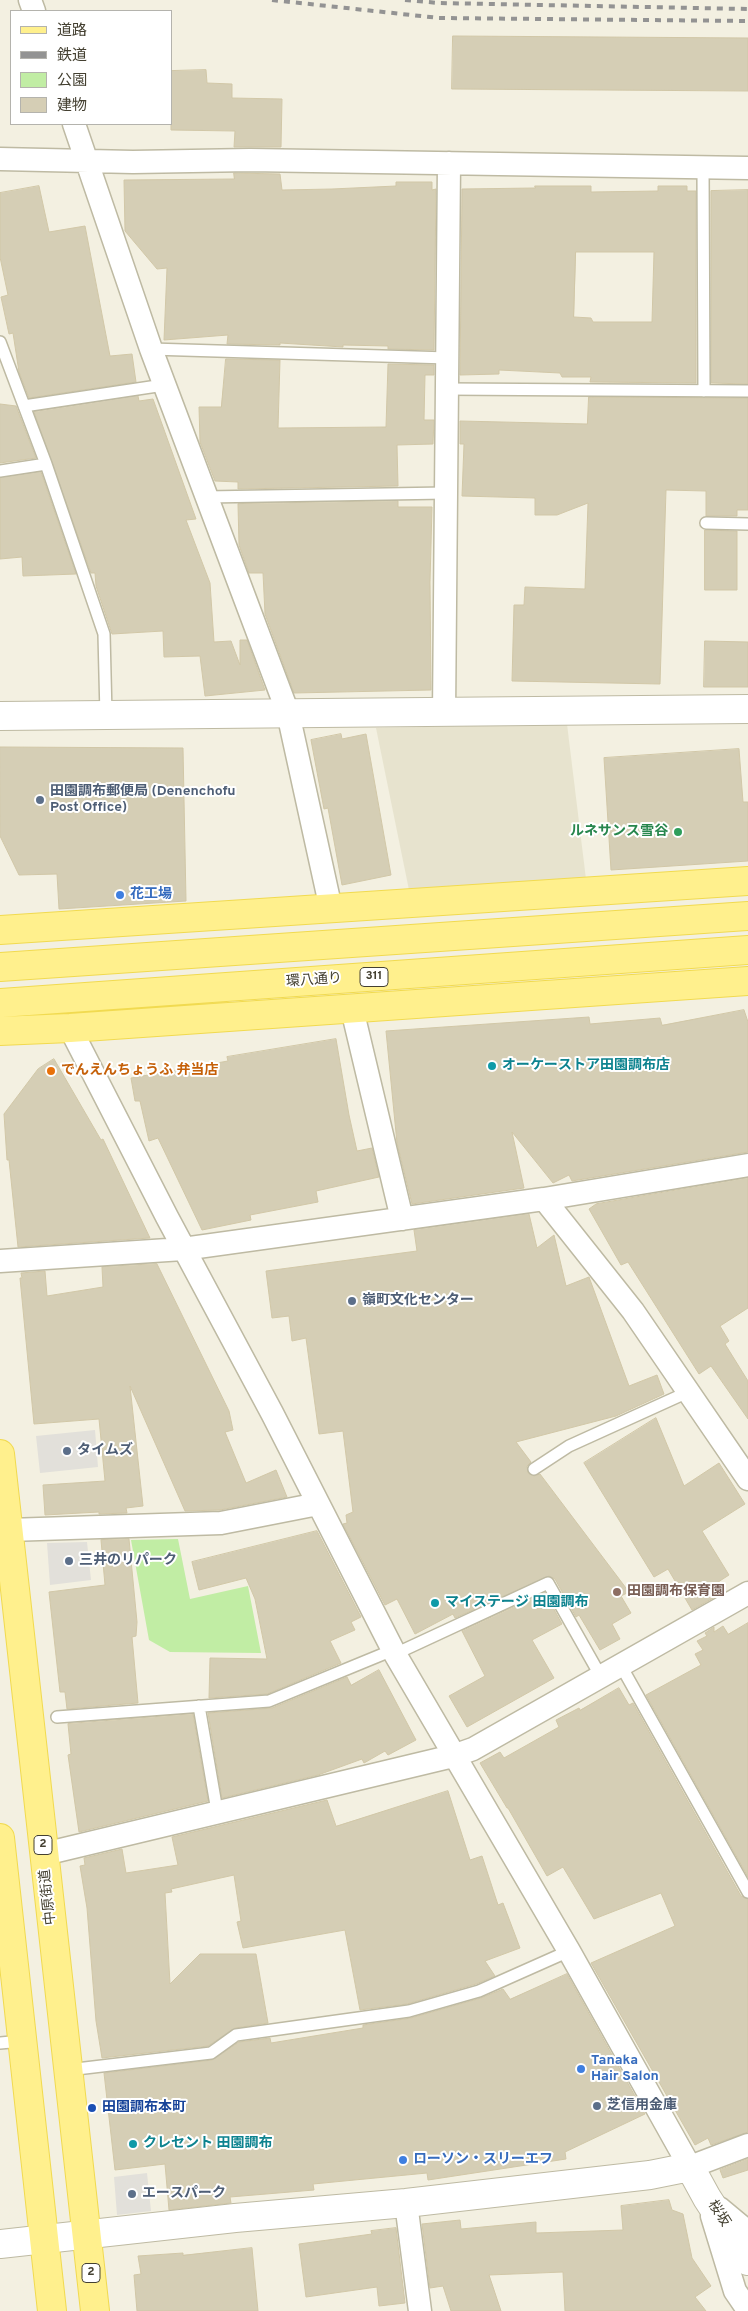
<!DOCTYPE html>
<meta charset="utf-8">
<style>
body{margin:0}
#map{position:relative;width:748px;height:2311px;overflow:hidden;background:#f3f0e1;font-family:Overpass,"Noto Sans JP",sans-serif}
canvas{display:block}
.legend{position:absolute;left:10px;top:10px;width:162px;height:115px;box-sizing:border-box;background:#fff;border:1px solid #b4b3ad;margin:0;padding:6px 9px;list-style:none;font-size:15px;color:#444031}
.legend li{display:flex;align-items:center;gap:10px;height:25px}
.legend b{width:25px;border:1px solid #b4b3ad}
</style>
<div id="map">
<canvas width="748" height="2311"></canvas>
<ul class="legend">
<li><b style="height:6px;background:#fff08d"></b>道路</li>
<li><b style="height:6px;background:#939393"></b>鉄道</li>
<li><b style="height:14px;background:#c1eda4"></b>公園</li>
<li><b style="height:14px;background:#d5ceb5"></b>建物</li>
</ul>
</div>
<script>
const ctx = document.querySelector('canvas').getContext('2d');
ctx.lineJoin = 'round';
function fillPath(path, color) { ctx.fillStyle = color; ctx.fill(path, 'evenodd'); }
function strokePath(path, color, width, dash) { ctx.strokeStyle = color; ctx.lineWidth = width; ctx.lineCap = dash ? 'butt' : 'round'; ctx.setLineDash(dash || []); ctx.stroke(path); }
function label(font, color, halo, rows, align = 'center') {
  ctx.font = font + ' Overpass,"Noto Sans JP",sans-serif'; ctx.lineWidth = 4; ctx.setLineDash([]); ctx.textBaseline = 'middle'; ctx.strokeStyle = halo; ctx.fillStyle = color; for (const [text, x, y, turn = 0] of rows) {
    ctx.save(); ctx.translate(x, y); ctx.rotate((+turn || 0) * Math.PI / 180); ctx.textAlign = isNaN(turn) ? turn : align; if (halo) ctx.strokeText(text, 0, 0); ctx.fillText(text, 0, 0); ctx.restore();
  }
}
const residential = new Path2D(`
 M567,724l19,155 -177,11 -33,-162z`);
const green = new Path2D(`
 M178,1539l12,60 58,-13 13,67 -91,-1 -21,-12 -18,-100z`);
const parking = new Path2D(`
 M95,1430l3,37 -58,6 -4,-37z
 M87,1542l4,38 -41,5 -3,-42z
 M147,2173l4,38 -34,4 -3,-38z`);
const building = new Path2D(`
 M453,36l295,2v53l-296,-2z
 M206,70l1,13 25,1v14l50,1 -1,48h-47l1,-16 -64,-1v-59z
 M234,173l46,1 2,16 50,-1 64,-3v-4h36v8l4,-1 -2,161 -46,-1v-3l-45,-1v2l-63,-4v2l-53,-1 1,-9 -64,5 3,-72 -10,1 -32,-38 -1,-51 110,-1z
 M39,186l10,46 36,-6 25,130 22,-2 4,28 -107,16 -10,-26 -6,-39 -4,1 -8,-37 7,-2 -8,-38v-64z
 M535,186h56v6l67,-1v-5h29v5h9v192l-106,-1 1,-5h-29l-2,-4 -61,-3v4l-39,1 2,-186 73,-1zM576,252h78l-2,70h-59l-2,-4 -17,-1z
 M748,190v194l-37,-1v-192z
 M226,359l54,1 -2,68 108,-1 2,-63 46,1v10h-9l-1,45h10l-1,24 -36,1 1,41 -160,3v-7l-23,-1 -15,-39 -1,-35h22z
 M138,396l1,5 14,-2 43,120 -10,1 24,63 4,59 17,-1 9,24v-25h7l18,50 -60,6 -5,-40 -36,1 -1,-26 -51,3 -16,-48 -1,-13h-4l-57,-161z
 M589,397l159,1v112h-11v6h-31v-25l-40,-1 -6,194 -148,-3 2,-76h10l1,-18 60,2 3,-86 -31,12h-22v-17l-73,-2 2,-52h-4v-23l127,3z
 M0,404l16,2 20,52 -36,5z
 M41,472l35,102 -53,2 -1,-19 -22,2v-81z
 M398,501v6h34l-2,75 1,108 -137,3 -29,-79 -2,-41h-14l-10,-28 -1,-41z
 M705,530l32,1v59h-32z
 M705,641l43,1v45h-44z
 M341,734l1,5 24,-5 25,141 -49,10 -14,-77 -4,1 -13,-69z
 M0,747l183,1 3,153 -127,8 -2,-35 -38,1 -19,-39z
 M739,749l4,53h5v59l-137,9 -7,-112z
 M744,1010l4,12v130l-176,29 -3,-6 -16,8 -41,-51 12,56 -112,16 -15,-61 -11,-112 203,-14 1,7 70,-6 2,7z
 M336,1039l13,76 8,36 15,-3 7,29 -63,14 2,11 -68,13 1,5 -49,10 -44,-92 -9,3 -9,-40h-5l-4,-23 97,-17 -1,-4z
 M54,1059l47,81 2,-1 47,99 -132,9 -9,-87h-2l-3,-46 34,-45z
 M748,1178v130l-28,18 9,15 -4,3 23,37v38l-37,-53 -12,8 -71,-112 -7,3 -32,-56 7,-5z
 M529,1214l8,34 17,-13 12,51 23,-9 40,109 28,-11 7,19 -48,22 -100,26 15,20 -4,4 1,7 6,3 6,-2 89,118 -8,4 10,17 -19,11 8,15 -20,11 -21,-35 -3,2 -21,-38 -6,-3 -94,42 -2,-4 -38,20 -18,-35 -12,6 -42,-81 4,-1 -1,-8 7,-3 -10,-81 -24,3 -13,-96 -14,3 -3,-25 -17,2 -6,-47 151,-20 -3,-21z
 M157,1264l72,147 4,19 -8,2 21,51 30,-13 11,27 -67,13 -35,1 -55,-125 13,120 -17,2 1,5 -28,1v-2l-54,3 -2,-30 62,-4 -6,-62 -65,5 -14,-146h2l-1,-5 24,-2 2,25 56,-9 -1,-20z
 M656,1418l28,68 35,-23 26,41 -43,27 27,44 -17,11 1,12 -21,12 -24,-41 -14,8 -70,-114z
 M317,1531l44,86 -10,5 4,8 -25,11 11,22 -74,31 -58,4 1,-40 57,1 -12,-60 -9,-21 -47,12 -7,-28z
 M129,1539l8,83 -1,14 -4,1 6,66 -71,6 -2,-17h-5l-11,-100 56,-7 -4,-45z
 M545,1593l17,31 -30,16 22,38 -87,49 -18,-31 36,-20 -23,-45z
 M748,1623v254l-102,-182 55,-30 -6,-11 8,-4 -6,-9 10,-5 -2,-3 9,-6v5l9,-6 5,8z
 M379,1670l37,70 -28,15 -3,-4 -21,12 -2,-4 -44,16 -96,23 -14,-85 64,-5 75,-31 4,8z
 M619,1688l10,17 4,-2 108,193 7,3v233l-37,13 -3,-7 -13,7 -104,-182 84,-37 -14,-33 -67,26 -31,-52 -16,9 -39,-68h-1l-27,-45 20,-11 4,6 55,-31 -3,-7 23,-12 1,2z
 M193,1714l15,87 -129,31 -11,-77 3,-1 -3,-30z
 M448,1791l22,69 12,-4 16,49 5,-2 17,45 -35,13 10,15 -19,8 -69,20 -47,6 -15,-80 -102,18 -6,-26 4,-1 -7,-46 -63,14 1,3 -7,1 5,91 30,-30h56l12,69 -33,5 -27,18 -106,12 -6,-37 -9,-113 -7,-42 5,-1 -1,-7 38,-9 4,24 52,-8 -6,-28 155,-37 9,26z
 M567,1974l78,140 -80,38 1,7 -138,21 -1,-7 -114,11 1,6 -84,7 1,6 -62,7 -4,-46 -50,6 -11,-97 108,-13 27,-18 31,-4 1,5 92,-15v-3l48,-7 70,-20 22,-9 7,10z
 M748,2159v11l-25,8 -3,-8z
 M669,2200l3,10 11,4 9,44 19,28 -16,11 11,14h-141l-2,-39 -74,3 12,36h-50l-8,-25 -13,2 -8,-64 38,-4 1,9 75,-7v11l87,-3 -2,-24z
 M396,2228l9,75 -26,3 -2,-19 -71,10 -7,-53 73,-10 -1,-3z
 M252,2248l6,63h-121l-3,-36 7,-1 -3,-18 45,-3v2z`);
const service = new Path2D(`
 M703,168l1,223
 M0,342l46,122 58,170 2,81
 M151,349l297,9
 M447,389l301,2
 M24,406l140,-21
 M0,471l46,-7
 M206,497l240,-4
 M706,523l42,1
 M534,1469l35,-23 119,-54
 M395,1654l153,-71 52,92
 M620,1664l128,228
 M199,1706l18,105
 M57,1717l212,-16 124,-51
 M0,2043l22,-2
 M68,2070l143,-17 25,-18 173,-24 70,-20 90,-40`);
const minor = new Path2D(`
 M30,0l4,11
 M74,124l77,225 137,364 43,196
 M0,159l133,3 117,-2 498,8
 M444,713l5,-550
 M352,1009l50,210
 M70,1028l97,189 105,196 123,241 174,297 121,216 58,-22
 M544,1199l89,112 115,168
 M0,1261l183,-12 361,-50 204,-34
 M9,1530l212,-7 97,-19
 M44,1854l409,-98 20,-7 275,-156
 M406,2203l14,108
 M719,2208l29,24
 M712,2216l23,75 13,19`);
const tertiary = new Path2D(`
 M0,716l748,-7
 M0,2244l235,-26 171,-15 244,-28 40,-8 17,31 41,63`);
const primary = new Path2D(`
 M0,930l748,-49
 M0,967l748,-51
 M0,1003l748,-53
 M0,1031l70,-3 678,-47
 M0,1454l95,857
 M0,1838l52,473`);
const rail = new Path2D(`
 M272,0l167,18 309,3
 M405,0l34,3 309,6`);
const markers = [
 [40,800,5,"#5c6f8a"],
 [678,832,5,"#2e9e5b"],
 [120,895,5,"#3f7fe0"],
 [492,1066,5,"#0f9aa8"],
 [51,1071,5,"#e8710a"],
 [352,1301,5,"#5c6f8a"],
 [67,1451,5,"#5c6f8a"],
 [69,1561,5,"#5c6f8a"],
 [617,1592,5,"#8d6e63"],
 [435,1603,5,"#0f9aa8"],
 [581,2069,5,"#3f7fe0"],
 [597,2106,5,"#5c6f8a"],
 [92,2108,5,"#1a4fb4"],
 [133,2144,5,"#0f9aa8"],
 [403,2160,5,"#3f7fe0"],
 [132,2194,5,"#5c6f8a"]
];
const shields = [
 [374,977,28],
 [43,1845,18],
 [91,2273,18]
];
const shieldNames = [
 ["311",374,977],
 ["2",43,1845],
 ["2",91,2273]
];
const serviceNames = [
 ["田園調布郵便局 (Denenchofu",50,792],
 ["Post Office)",50,808],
 ["嶺町文化センター",362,1301],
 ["タイムズ",77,1451],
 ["三井のリパーク",79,1561],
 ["芝信用金庫",607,2106],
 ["エースパーク",142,2194]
];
const leisureNames = [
 ["ルネサンス雪谷",668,832]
];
const shopNames = [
 ["花工場",130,895],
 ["Tanaka",591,2061],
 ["Hair Salon",591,2077],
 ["ローソン・スリーエフ",413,2160]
];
const streetNames = [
 ["環八通り",314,981,-4],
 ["中原街道",49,1897,-96],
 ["桜坂",718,2214,57]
];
const cultureNames = [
 ["オーケーストア田園調布店",502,1066],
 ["マイステージ 田園調布",445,1603],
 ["クレセント 田園調布",143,2144]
];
const foodNames = [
 ["でんえんちょうふ 弁当店",61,1071]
];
const educationNames = [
 ["田園調布保育園",627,1592]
];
const transitNames = [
 ["田園調布本町",102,2108]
];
fillPath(residential, '#e7e3ce');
fillPath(green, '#c1eda4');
fillPath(parking, '#e2e0da');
fillPath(building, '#d5ceb5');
strokePath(building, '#d1c7a7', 1);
strokePath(service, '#bebaa3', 14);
strokePath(minor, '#bebaa3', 25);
strokePath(tertiary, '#bebaa3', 30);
strokePath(primary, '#f1da50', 30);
strokePath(service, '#fff', 11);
strokePath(minor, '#fff', 22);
strokePath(tertiary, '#fff', 28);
strokePath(primary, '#fff08d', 28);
strokePath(rail, '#939393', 4, [6, 6]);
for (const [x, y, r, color] of markers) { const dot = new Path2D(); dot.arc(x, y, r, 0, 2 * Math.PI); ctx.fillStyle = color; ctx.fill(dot); strokePath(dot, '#fff', 2); }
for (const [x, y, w] of shields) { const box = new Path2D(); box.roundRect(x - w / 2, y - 9.5, w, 19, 4); ctx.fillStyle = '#fff'; ctx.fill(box); strokePath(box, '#444031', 1); }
label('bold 12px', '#444031', null, shieldNames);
label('bold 14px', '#4e5e75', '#fff', serviceNames, 'left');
label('bold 14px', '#27864d', '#fff', leisureNames, 'right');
label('bold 14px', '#366cbe', '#fff', shopNames, 'left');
label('14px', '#444031', '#fff', streetNames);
label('bold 14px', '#0d838f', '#fff', cultureNames, 'left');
label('bold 14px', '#c56008', '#fff', foodNames, 'left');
label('bold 14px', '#785e54', '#fff', educationNames, 'left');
label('bold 14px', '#164399', '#fff', transitNames, 'left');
</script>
